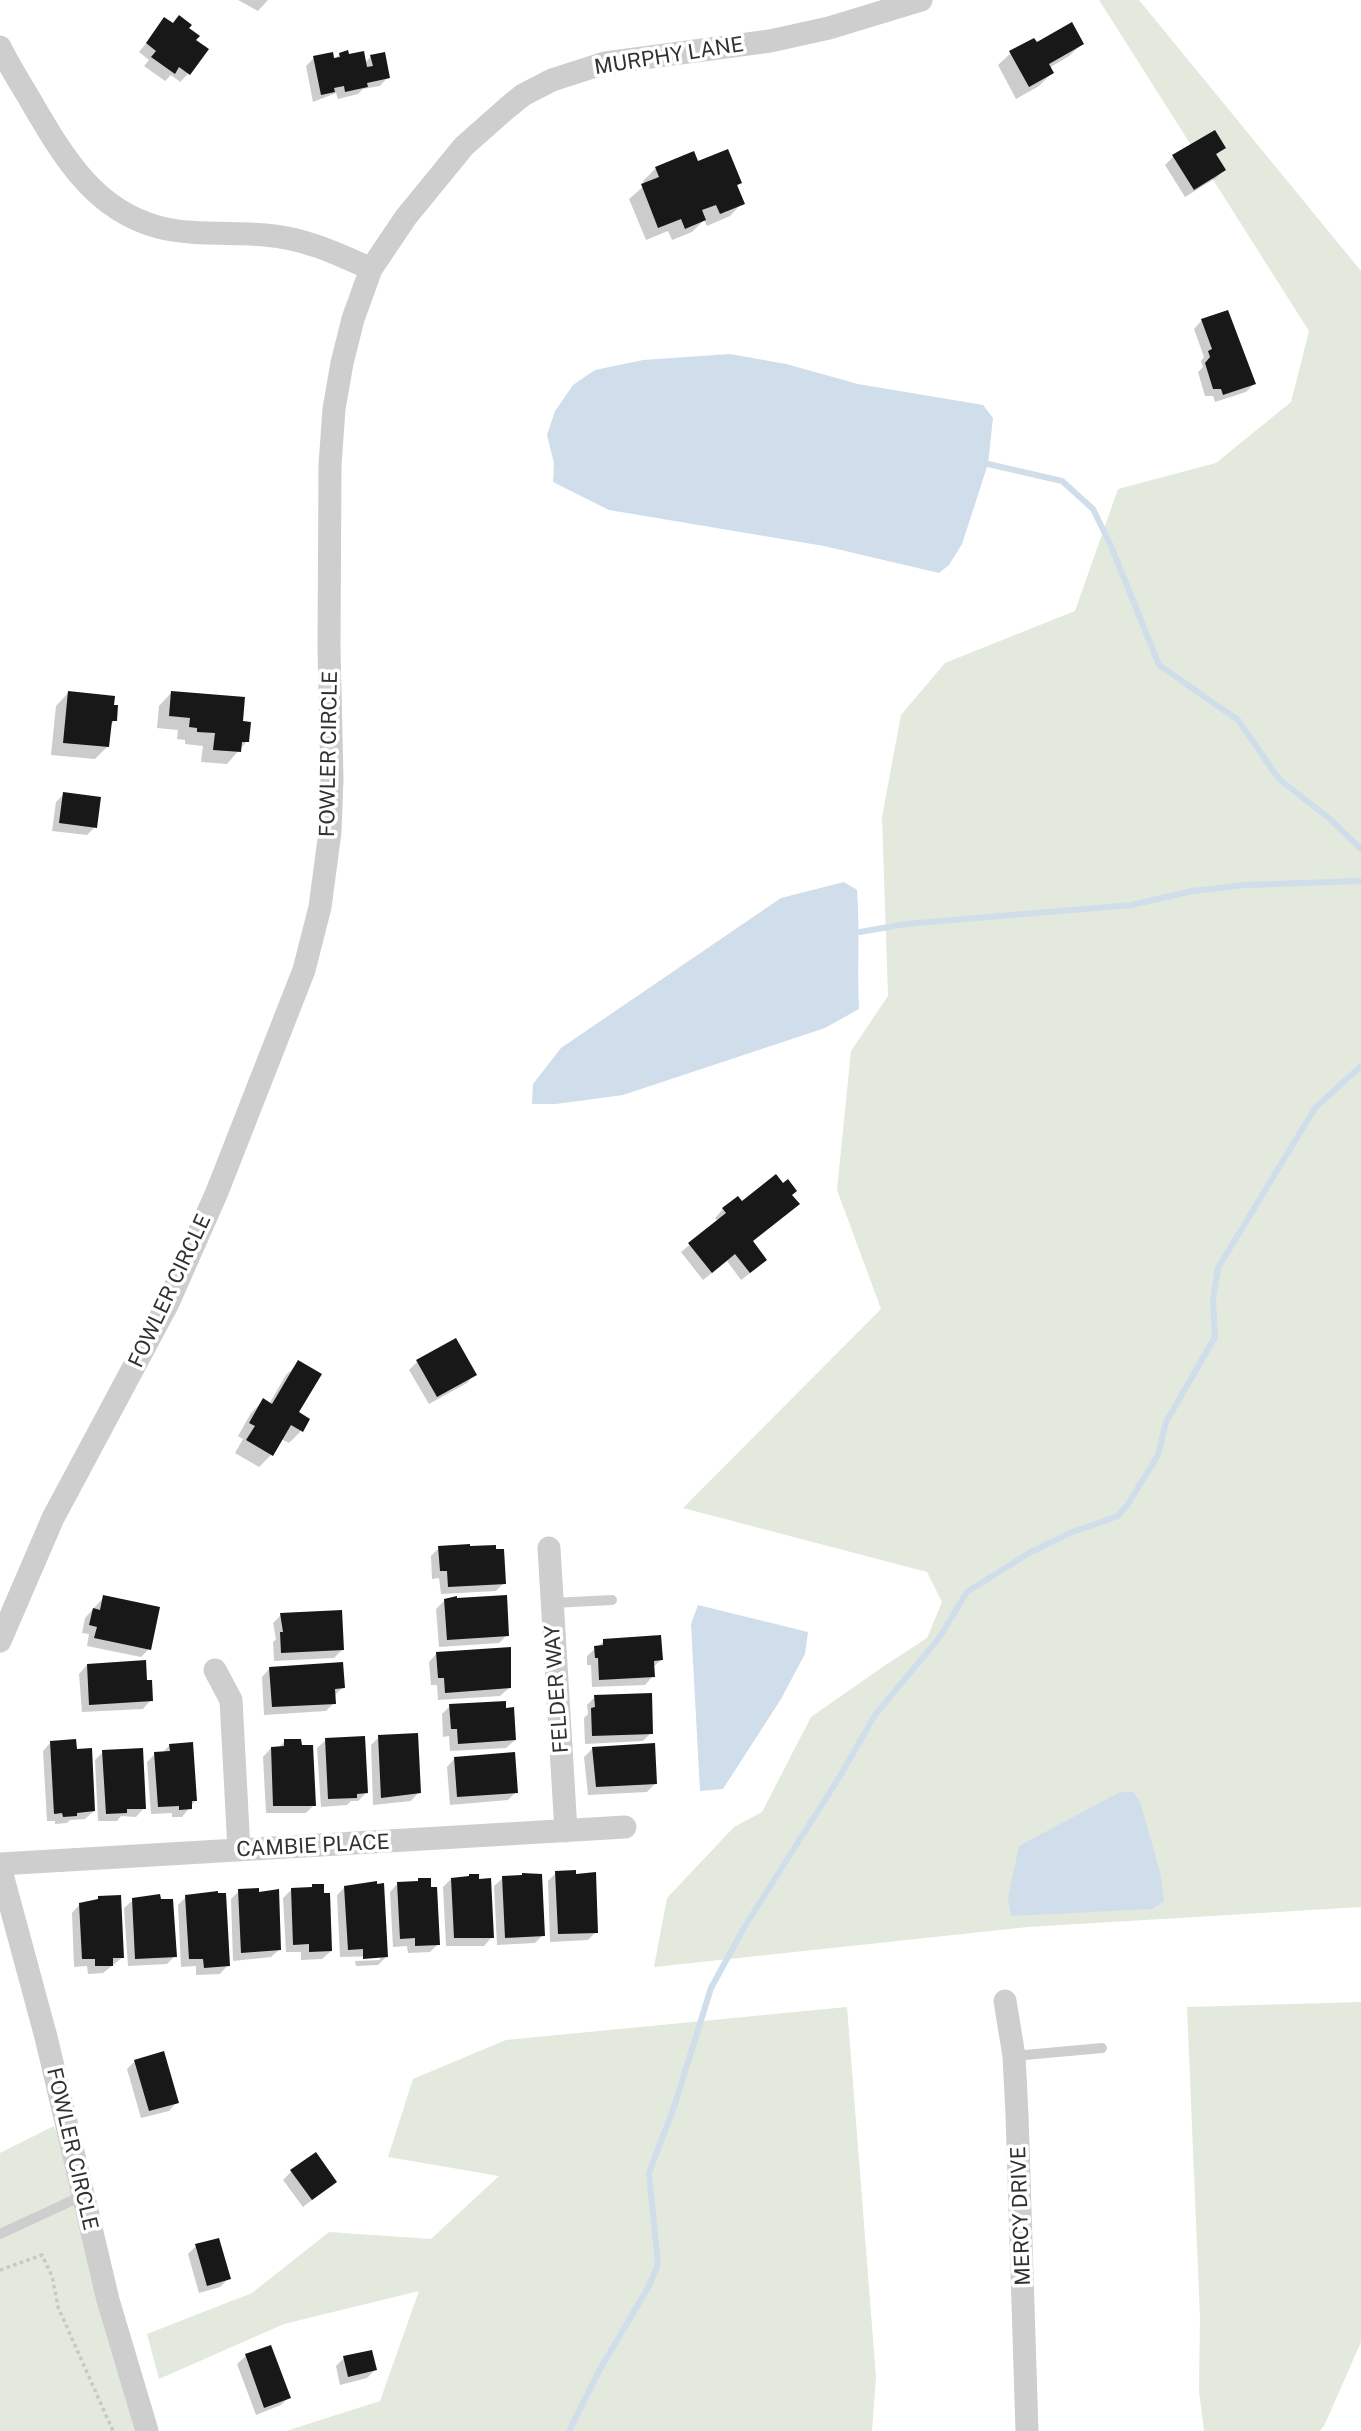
<!DOCTYPE html>
<style>
body{margin:0}
canvas{display:block;background:#fff}
</style>
<canvas width="1361" height="2431"></canvas>
<script>
const ctx = document.querySelector('canvas').getContext('2d');
ctx.lineJoin = 'round';
function fillPath(path, color) { ctx.fillStyle = color; ctx.fill(path, 'evenodd'); }
function strokePath(path, color, width, dash) { ctx.strokeStyle = color; ctx.lineWidth = width; ctx.lineCap = dash ? 'butt' : 'round'; ctx.setLineDash(dash || []); ctx.stroke(path); }
function label(font, color, halo, rows, align = 'center') {
  ctx.font = font + ' "Public Sans",sans-serif'; ctx.lineWidth = 7; ctx.setLineDash([]); ctx.textBaseline = 'middle'; ctx.strokeStyle = halo; ctx.fillStyle = color; for (const [text, x, y, turn = 0] of rows) {
    ctx.save(); ctx.translate(x, y); ctx.rotate((+turn || 0) * Math.PI / 180); ctx.textAlign = isNaN(turn) ? turn : align; if (halo) ctx.strokeText(text, 0, 0); ctx.fillText(text, 0, 0); ctx.restore();
  }
}
const green = new Path2D(`
 M1099,0h40l222,271v1636l-333,20 -374,40 13,-69 67,-71 28,-15 49,-95 73,-51 43,-28 15,-36 -15,-30 -244,-64 198,-199 -44,-119 14,-139 37,-55 -6,-179 19,-102 44,-52 130,-52 43,-122 98,-26 75,-61 18,-71z
 M1361,2002v340l-36,82 -5,7h-116l-5,-40 1,-74 -13,-310z
 M847,2007l29,370 -4,54h-586l94,-30 39,-110 -135,33 -125,55 -12,-45 105,-41 77,-61 102,7 68,-63 -111,-19 25,-78 93,-39z
 M54,2126l28,70 62,235h-144v-278z`);
const water = new Path2D(`
 M730,354l56,10 72,20 125,21 10,13 -5,46 -26,80 -13,21 -10,8 -115,-27 -215,-36 -56,-28 1,-19 -7,-28 8,-24 18,-26 22,-15 48,-10z
 M844,882l13,8c3,40 0,79 2,119l-34,19 -202,67 -67,9h-24l1,-20 28,-36 220,-150z
 M698,1605l110,27 -3,22 -24,45 -58,90 -23,2 -9,-167z
 M1120,1792h13l7,9 20,71 4,29 -12,8 -141,7 -3,-18 11,-52z`);
const shadow = new Path2D(`
 M238,0h30l-10,11z
 M165,20l22,9 7,12 -6,33 -8,8 -9,-7 -6,6 -21,-15 5,-6 -10,-8z
 M1082,44l-13,12 -20,12 3,5 -13,13 -23,13 -18,-34 13,-12 25,-8z
 M340,54l25,9 6,-7 17,21 -8,9 -17,3 -5,5 -20,5 -2,-6 -23,9 -7,-36 8,-8 19,3z
 M1223,148l-8,8 9,14 -8,8 -31,19 -20,-32 8,-8z
 M697,163l43,20 -4,4 6,16 -12,13 -23,10 -3,-6 -12,12 -20,8 -4,-9 -22,9 -17,-41 16,-14 -2,-4 13,-13z
 M1202,320l52,64 -8,8 -31,10 -2,-6h-8l-7,-24 5,-5 -2,-6 3,-4 -10,-28z
 M68,693l47,27 -5,6 -2,20 -13,13 -44,-4 5,-49z
 M171,693l76,48 -20,23 -26,-2 2,-16 -18,-2v-4l-8,-1 1,-9 -21,-2 2,-22z
 M64,794l31,33 -8,8 -35,-4 4,-29z
 M723,1209l28,33 6,26 -16,12 -14,-19 -24,19 -22,-28 37,-31 -3,-3z
 M417,1362l58,12 -8,9 -38,21 -20,-34z
 M299,1363l-2,50 4,18 -12,12 -8,-4 -9,15 -13,13 -24,-14 8,-14 -5,-3 13,-23 13,-13 5,4 17,-29z
 M439,1548l65,35 -8,8 -55,3 -2,-16 -7,1 -1,-23z
 M104,1597l45,52 -8,8 -54,-11 2,-12 -7,-1 3,-15z
 M445,1600l62,35 -8,8 -60,4 -3,-38z
 M281,1615l61,35 -8,8 -60,3 -1,-19 3,-3 -3,-16z
 M604,1641l57,19 -9,8 1,8 -8,9 -53,2 -1,-22h-4v-9z
 M437,1653l72,35 -9,8 -62,4 -1,-15h-6l-2,-23z
 M87,1665l59,16 5,19 -8,9 -61,3 -3,-38z
 M270,1668l73,19 -9,9v7l-8,8 -62,4 -2,-38z
 M595,1697l56,36 -8,8 -58,3 -1,-26 4,-4 -1,-9z
 M450,1706l65,34 -9,8 -56,3 -1,-15 -6,1 -1,-23z
 M379,1737l40,55 -8,9 -38,4 -2,-60z
 M326,1740l41,52 -9,9h-7l-4,4 -26,2 -4,-59z
 M285,1741l29,64 -8,8h-40l-3,-56 8,-9h7z
 M51,1742l43,69 -9,8 -15,1 -3,3 -12,1v-3h-8l-4,-70z
 M170,1745l26,55 -14,17h-10v-4l-21,1 -4,-52 8,-8 7,-1z
 M592,1749l63,35 -8,8 -59,3 -4,-38z
 M103,1752l41,56 -8,9 -15,-1 -4,5h-19l-3,-61z
 M455,1758l61,34 -8,8 -58,5 -3,-38z
 M556,1873l40,59 -8,8 -38,2 -2,-61z
 M503,1878l40,57 -8,8 -38,2 -3,-59z
 M451,1879l41,58 -8,9h-38l-3,-59z
 M398,1883l32,6 8,55 -8,8 -22,1 -1,-7 -14,1 -3,-55z
 M345,1887l41,70 -8,8 -22,1 -1,-5 25,-1v-4l-40,1 -3,-62z
 M291,1890l40,61 -9,8 -21,1v-8h-15l-3,-54z
 M239,1891l41,58 -9,8 -38,4 -2,-62z
 M99,1897l24,60 -20,16 -15,1 -1,-8 -13,1 -2,-54 8,-9 15,-2z
 M186,1897l42,68 -8,9 -24,1v-9l-15,1 -3,-62z
 M133,1900l42,56 -8,8 -39,2 -4,-58z
 M135,2061l42,41 -8,9 -28,7 -14,-49z
 M291,2172l44,10 -32,25 -20,-27z
 M196,2246l33,32 -9,9 -21,6 -11,-39z
 M270,2347l19,50 -8,8 -25,10 -19,-51 9,-8z
 M344,2358l31,12 -8,8 -27,7 -4,-19z`);
const stream = new Path2D(`
 M988,464l74,17 31,28 18,37 48,119 79,55 41,59 51,40 31,30
 M860,932l46,-8 225,-19 62,-14 52,-6 116,-4
 M569,2431l30,-60 50,-85 9,-22 -9,-91 25,-66 37,-119 34,-62 95,-150 35,-61 64,-77 28,-46 62,-39 41,-20 48,-17 10,-12 30,-49 8,-33 49,-85 -2,-37 5,-32 97,-160 46,-42`);
const building = new Path2D(`
 M179,15l13,10 -3,3 11,8 -4,4 13,9 -19,26 -11,-8 -4,7 -24,-17 5,-6 -10,-8 18,-26 9,6z
 M1072,22l12,22 -35,20 5,9 -25,14 -20,-36 25,-13 3,4z
 M348,50l1,4 15,-3 3,16 6,-1 -3,-11 15,-3 5,26 -23,5 1,4 -23,5 -1,-6 -10,2 1,4 -14,3 -8,-39 20,-4 1,6 6,-1 -1,-4z
 M1215,130l11,18 -10,6 10,16 -32,20 -22,-35z
 M728,149l14,34 -5,2 8,19 -25,10 -4,-9 -14,5 4,10 -21,9 -4,-10 -23,9 -17,-44 18,-7 -4,-10 39,-16 4,10z
 M1228,310l28,74 -33,11 -2,-6h-8l-8,-26 5,-6 -2,-6 4,-2 -11,-30z
 M68,691l47,5 -1,9h4l-1,16h-5l-3,26 -46,-4z
 M171,691l74,6 -2,24 8,1 -2,20h-7l-1,10 -28,-2 2,-17 -18,-1v-4l-8,-1 1,-9 -21,-2z
 M63,792l38,5 -4,31 -38,-5z
 M776,1174l7,9 5,-4 9,12 -5,4 8,9 -47,37 14,19 -17,13 -15,-19 -23,19 -24,-30 38,-30 -4,-5 16,-12 4,5z
 M456,1338l21,37 -40,22 -21,-37z
 M298,1360l24,14 -23,38 11,7 -7,13 -12,-7 -18,31 -27,-16 9,-14 -6,-3 14,-25 9,6z
 M470,1544v2l26,-1v4h8l2,35 -58,3 -1,-16h-7l-2,-25z
 M103,1595l57,12 -9,43 -57,-12 3,-11 -8,-2 4,-17 7,2z
 M507,1595l2,41 -62,4 -3,-41 13,-3v2z
 M342,1610l2,40 -63,3 -1,-21h3l-3,-19z
 M661,1635l2,25 -9,1 1,16 -56,3 -1,-22h-3l-1,-12 9,-1v-6z
 M511,1647v41l-66,5 -1,-15h-6l-2,-26z
 M146,1660l1,20h5l1,21 -64,4 -2,-41z
 M343,1662l2,26 -10,1 1,15 -64,3 -3,-40z
 M652,1693l1,41 -61,2 -1,-28 4,-1 -1,-12z
 M506,1701v7l8,-1 2,33 -58,4 -1,-15h-6l-2,-25z
 M418,1733l3,60 -40,5 -3,-63z
 M365,1736l3,57 -11,1v4l-29,1 -3,-61z
 M76,1739l1,10 15,-1 3,63 -18,2v3l-14,1 -1,-4 -8,1 -4,-73z
 M284,1739h17l1,6h11l3,61h-43l-2,-59 13,-1z
 M193,1742l4,59h-5v8l-13,1v-4l-21,1 -4,-55 16,-1 -1,-7z
 M655,1743l2,41 -61,3 -4,-40z
 M143,1748l3,61h-19v4l-21,1 -4,-64z
 M515,1752l3,41 -61,4 -3,-40z
 M576,1870v4l20,-2 2,61 -40,1 -3,-63z
 M522,1873l20,1 3,62 -40,2 -3,-62 20,-1z
 M469,1874h10v5l12,-1 3,60h-40l-3,-60 18,-2z
 M418,1878h13v9h6l3,58 -25,1v-8l-15,1 -3,-57 21,-1z
 M377,1881v3l7,-1 4,74 -25,2v-10l-15,1 -4,-64z
 M312,1884h12v9h6l2,58 -23,1v-8l-16,1 -2,-57 21,-1z
 M259,1888v4l20,-3 2,61 -40,3 -3,-64z
 M218,1891v2h8l4,73 -26,2 -1,-9h-14l-4,-64z
 M160,1894l1,5h12l4,58 -42,2 -3,-61z
 M121,1895l3,63h-11v8h-18v-7h-13l-3,-56 19,-4v-3z
 M164,2051l15,52 -30,8 -15,-51z
 M316,2152l21,30 -25,18 -22,-30z
 M219,2238l12,41 -24,7 -12,-42z
 M271,2345l20,53 -27,10 -19,-54z
 M372,2350l5,20 -29,7 -5,-21z`);
const path = new Path2D(`
 M0,2270l42,-15 10,21 6,31 55,124`);
const service = new Path2D(`
 M552,1603l60,-3
 M1014,2056l88,-8
 M0,2234l82,-38`);
const minor = new Path2D(`
 M0,47c9,19 21,37 32,56 31,53 62,107 126,124 34,9 72,5 107,8 39,3 71,18 106,34
 M549,1548l17,283
 M0,1641l53,-123 115,-215 49,-111 87,-222 16,-63 10,-75 2,-53 -3,-132 1,-182 4,-56 8,-46 11,-44 18,-50 35,-52 58,-71 43,-38 16,-13 29,-15 53,-17 165,-22 59,-13 92,-28
 M215,1670l16,30 8,150
 M0,1864l625,-37
 M0,1867l46,170 62,263 39,131
 M1005,2001l9,55 3,59 10,316`);
const streetNames = [
 ["MURPHY LANE",669,56,-9],
 ["FOWLER CIRCLE",329,754,-89],
 ["FOWLER CIRCLE",170,1291,-65],
 ["FELDER WAY",557,1689,-94],
 ["CAMBIE PLACE",313,1846,-3],
 ["FOWLER CIRCLE",72,2149,77],
 ["MERCY DRIVE",1021,2216,-92]
];
fillPath(green, '#e3e9dd');
fillPath(water, '#cfdeea');
fillPath(shadow, '#0003');
strokePath(stream, '#cfdeea', 6);
fillPath(building, '#181818');
strokePath(path, '#c8c8c8', 3.5, [3.5, 3.5]);
strokePath(service, '#cecece', 10);
strokePath(minor, '#cecece', 23);
label('21px', '#313131', '#fff', streetNames);
</script>
